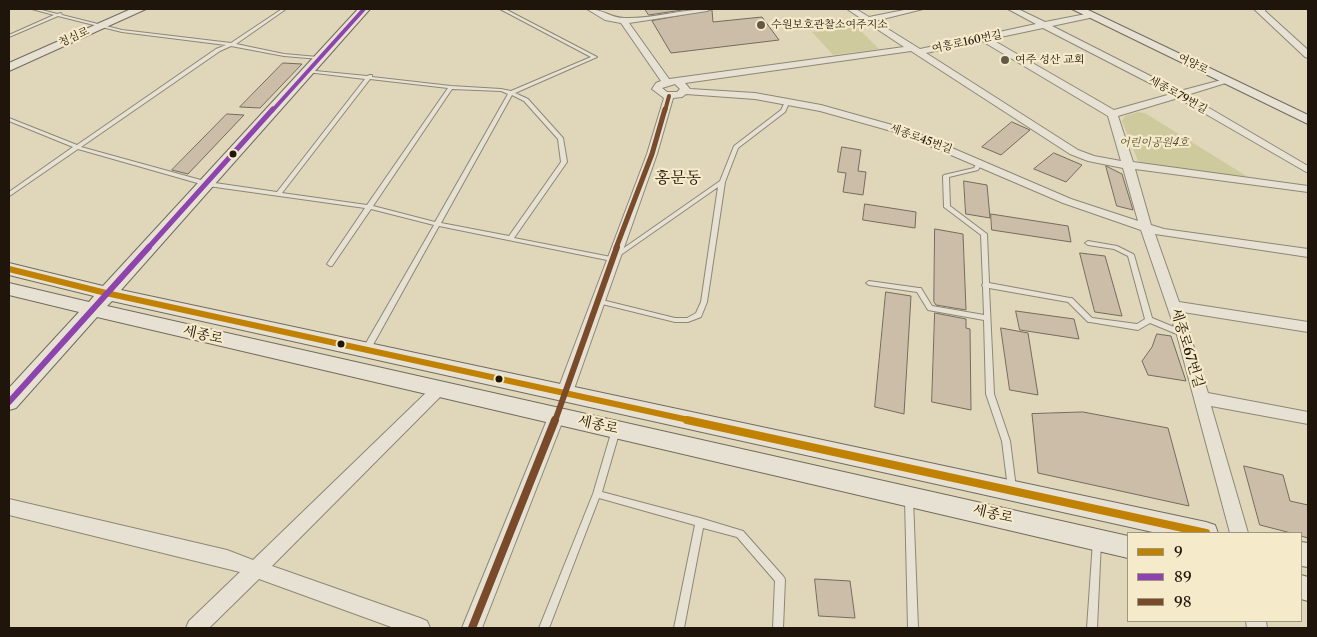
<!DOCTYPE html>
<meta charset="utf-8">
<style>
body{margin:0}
#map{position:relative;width:1317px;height:637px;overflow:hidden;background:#e0d7bb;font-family:"Libre Caslon Text",serif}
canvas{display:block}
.frame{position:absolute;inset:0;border:10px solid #20150a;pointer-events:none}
.legend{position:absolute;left:1127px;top:532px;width:175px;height:90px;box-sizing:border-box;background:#f5eac9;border:1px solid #a0957d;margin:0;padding:6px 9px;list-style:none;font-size:15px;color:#20150a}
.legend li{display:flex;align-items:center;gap:10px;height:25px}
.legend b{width:25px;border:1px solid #a0957d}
</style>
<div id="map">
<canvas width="1317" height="637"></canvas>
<div class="frame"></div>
<ul class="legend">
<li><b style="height:6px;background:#c18202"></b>9</li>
<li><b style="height:6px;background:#8e44ad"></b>89</li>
<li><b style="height:6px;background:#7a4b2a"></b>98</li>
</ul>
</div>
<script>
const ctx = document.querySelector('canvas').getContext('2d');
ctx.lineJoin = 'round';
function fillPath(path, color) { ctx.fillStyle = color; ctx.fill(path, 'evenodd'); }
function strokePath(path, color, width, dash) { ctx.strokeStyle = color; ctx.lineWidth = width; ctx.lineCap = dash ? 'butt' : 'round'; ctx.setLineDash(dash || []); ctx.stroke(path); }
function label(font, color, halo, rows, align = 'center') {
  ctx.font = font + ' "Libre Caslon Text","Noto Serif KR",serif'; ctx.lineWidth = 4.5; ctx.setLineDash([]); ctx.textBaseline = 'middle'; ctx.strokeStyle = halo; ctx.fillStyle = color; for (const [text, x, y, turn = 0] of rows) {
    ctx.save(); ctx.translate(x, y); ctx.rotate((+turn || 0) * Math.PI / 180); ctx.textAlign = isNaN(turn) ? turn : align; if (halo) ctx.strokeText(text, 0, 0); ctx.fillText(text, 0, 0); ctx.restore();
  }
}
const green = new Path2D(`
 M857,27l22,22 -46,6 -21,-23z
 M1138,112l7,1 103,64 -95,-11 -15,-5 -16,-40 3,-5z`);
const building = new Path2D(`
 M645,9h44l-40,6z
 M712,10l1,12 49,-5 17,23 -108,13 -19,-32z
 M283,63l19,1 -42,44 -20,-1z
 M227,114l17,1 -56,59 -16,-4z
 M1012,122l18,8 -29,25 -19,-8z
 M842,147l19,3 -3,21 8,1 -3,23 -20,-3 3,-19 -8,-1z
 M1054,153l28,12 -16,17 -32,-13z
 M1106,166l16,8 11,36 -16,-4z
 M964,181l23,4 3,33 -24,-4z
 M865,204l51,8 -1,16 -52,-8z
 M991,214l77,12 3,16 -79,-12z
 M935,229l28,5 3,76 -30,-5 -2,-3z
 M1080,253l25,3 17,60 -27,-4z
 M886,292l25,4 -7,118 -29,-7z
 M1016,311l58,8 5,20 -59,-9z
 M935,313l31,6v9l4,1 1,81 -39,-8z
 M1001,328l27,5 10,62 -28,-5z
 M1157,334l14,2 15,45 -38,-6 -6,-14 10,-14z
 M1083,412l85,16 21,78 -151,-33 -6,-59z
 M1244,466l39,9 7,26 18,4v33l-7,-2v-3h-10l-31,-8z
 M815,579l35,2 5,37 -36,-2z`);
const lane = new Path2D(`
 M32,9h6l19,5 4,-1 1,2 60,15 109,13 51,-34h4l-50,35 48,10 34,3 2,1v1l-36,-3 -53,-10 -11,5 -139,96 127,35 69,10 88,-113 -58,-7 -2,-1v-1l62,6 3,-1h2v2l79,9 50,3 10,2 80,-34 -91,-48h5l92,48 -82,36 13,6 35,39 4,24 -53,76 97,19 109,-76 14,-35 47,-36 4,-8 4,1 -4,9 -47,36 -13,34 -18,120 -6,15 -13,5h-13l-77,-19 -3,-2 3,-2 77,19h12l9,-5 5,-11 17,-115 -106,74 -173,-35 -70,126h-6l-1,-2 72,-125 -63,-16 -39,57h-2l-3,-2 38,-56 -157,-22 -130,-37 -67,46 -2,1v-4l64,-45 -64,-26v-3l68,27 139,-96 10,-4 -104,-13 -64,-16 -49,21v-2l45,-20zM370,79l78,9 -81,117 -85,-12zM452,89l49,2 7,3 -73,128 -62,-16zM512,95l12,6 34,38 3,23 -52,74 -68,-13z
 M980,160l3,2 -5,8 -29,7 1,29 37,28 2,49 81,15h2l20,20 45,6 8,-5 -17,-63 -14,-7 -26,-4 -3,-2 3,-2 29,5 16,8 1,1 18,63 34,14 2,2 -2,2 -2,1 -34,-14 -12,7 -48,-8h-2l-20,-20 -79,-14 5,106 16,47 6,47 -1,3 -3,1 -3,-1 -1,-3 -6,-47 -16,-47 -2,-74 -56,-10 -11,-18 -48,-7 -3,-2 3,-2 50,7h2l11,18 52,9 -1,-28 -1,-2 1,-1 -2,-49 -37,-28 -1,-31 1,-1 30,-7 4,-7z
 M616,427l3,1 1,2 -18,62 98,26 43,13 40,45 2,3 -2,49h-10l2,-47 -38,-44 -34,-9 -19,100h-10l21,-103 -96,-27 -50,130h-10l54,-134 19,-64 1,-2z
 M909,495l3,1 1,3 5,129h-10l-3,-129 1,-3z
 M1097,537l3,1 1,3 -4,87h-10l6,-87 1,-3z`);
const street = new Path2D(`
 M587,9c14,-1 24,9 37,9 29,1 58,-9 87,-9l-4,2 -78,12 40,56 235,-32 -57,-38h9l13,8 40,-8h14l-48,12 45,28 116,-25 -28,-15h10l27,13 46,-9 4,2 -1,2 -42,9 128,65 49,-13v4l-42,13 121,71v7l-130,-75 -60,18 15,46 175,24v6l-173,-23 16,56 13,4 144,20v8l-153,-23 24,68 129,20v10l-125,-20 25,81 100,19v12l-97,-18 37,127h-18l-53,-198 -36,-105 -78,-27 -161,-69 -82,-23 -65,-12 -69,-5 -4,3 -9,1 -16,56 -84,238 -3,4 -5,2 -5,-2 -3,-4 90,-238 17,-56 -12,-9 4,-6 5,-2 -40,-58 -16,-3zM1043,28l128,66 -57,16 -123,-71zM982,41l126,75 13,45 -27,-5 -16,-6 -152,-97zM911,51l159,103 18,7 35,7 15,53 -67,-22 -161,-69 -89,-25 -66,-12 -65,-4 -5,-6zM675,84l5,5 -3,3h-10l-5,-4z
 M1254,9h12l-1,2 43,39v8l-3,-1z
 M437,385l5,2 3,4 -3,4 -170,171 148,52 7,3 3,7h-36l-135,-49 -50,49h-23l3,-7 51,-49 -231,-57v-16l218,51 26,10 179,-173z
 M557,409l5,2 3,4 -83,213h-20l87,-213 3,-4z
 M1246,621h20l1,7h-20z`);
const secondary = new Path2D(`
 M131,9h15l-137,62v-8z
 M358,9h12l-249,281 1085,232 9,3 3,8h-61l-1045,-232 -5,5 1021,230v22l-1031,-241 -81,91 -7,2v-22l70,-76 -70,-17v-12l80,19 5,-6 -85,-21v-12l94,23z
 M1072,9h14l222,106v9z
 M1301,542l7,1v24l-7,-1z
 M1301,575l7,2v24l-7,-2z`);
const bus1Far1 = new Path2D(`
 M9,269l97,24 587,128`);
const bus1 = new Path2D(`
 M687,420l519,113`);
const bus2Far2 = new Path2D(`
 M272,111l92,-102`);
const bus2Far1 = new Path2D(`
 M148,248l125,-139`);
const bus2 = new Path2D(`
 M9,402l140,-155`);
const bus3Far3 = new Path2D(`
 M665,111l4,-15`);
const bus3Far2 = new Path2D(`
 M616,248l36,-94 13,-45`);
const bus3Far1 = new Path2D(`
 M555,421l62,-174`);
const bus3 = new Path2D(`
 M472,628l83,-208`);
const markers = [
 [761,25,5,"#635948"],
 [1005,60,5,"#635948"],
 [233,154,4.5,"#20150a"],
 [341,344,4.5,"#20150a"],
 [499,379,4.5,"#20150a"]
];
const farPoinames = [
 ["수원보호관찰소여주지소",771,25],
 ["여주 성산 교회",1015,60]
];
const farStreetnames = [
 ["청심로",74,37,-24],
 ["여흥로160번길",967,42,-12],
 ["여양로",1193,64,26],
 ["세종로79번길",1178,95,29],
 ["세종로45번길",921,139,20]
];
const farParknames = [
 ["어린이공원4호",1154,143]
];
const streetNames = [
 ["세종로",203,335,13],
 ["세종로67번길",1187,348,73],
 ["세종로",598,425,13],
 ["세종로",993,514,13]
];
const quarterNames = [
 ["홍문동",678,178]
];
fillPath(green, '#ceca9d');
fillPath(building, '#cbbda8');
strokePath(building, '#736c5e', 1);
strokePath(lane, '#8d8776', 2);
strokePath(street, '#8d8776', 2);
strokePath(secondary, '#736c5e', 2);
fillPath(lane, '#e6e1d3');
fillPath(street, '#e6e1d3');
fillPath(secondary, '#e6e1d3');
strokePath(bus1Far1, '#c18202', 6);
strokePath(bus1, '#c18202', 8);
strokePath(bus2Far2, '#8e44ad', 4);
strokePath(bus2Far1, '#8e44ad', 5);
strokePath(bus2, '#8e44ad', 6);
strokePath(bus3Far3, '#7a4b2a', 4);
strokePath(bus3Far2, '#7a4b2a', 5);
strokePath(bus3Far1, '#7a4b2a', 6);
strokePath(bus3, '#7a4b2a', 8);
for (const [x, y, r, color] of markers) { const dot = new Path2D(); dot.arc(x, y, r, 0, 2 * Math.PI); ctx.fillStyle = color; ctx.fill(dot); strokePath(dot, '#f5eac9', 2); }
label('11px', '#20150a', '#f5eac9', farPoinames, 'left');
label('11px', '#20150a', '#f5eac9', farStreetnames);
label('italic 11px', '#585135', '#f5eac9', farParknames);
label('14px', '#20150a', '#f5eac9', streetNames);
label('16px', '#20150a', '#f5eac9', quarterNames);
</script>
